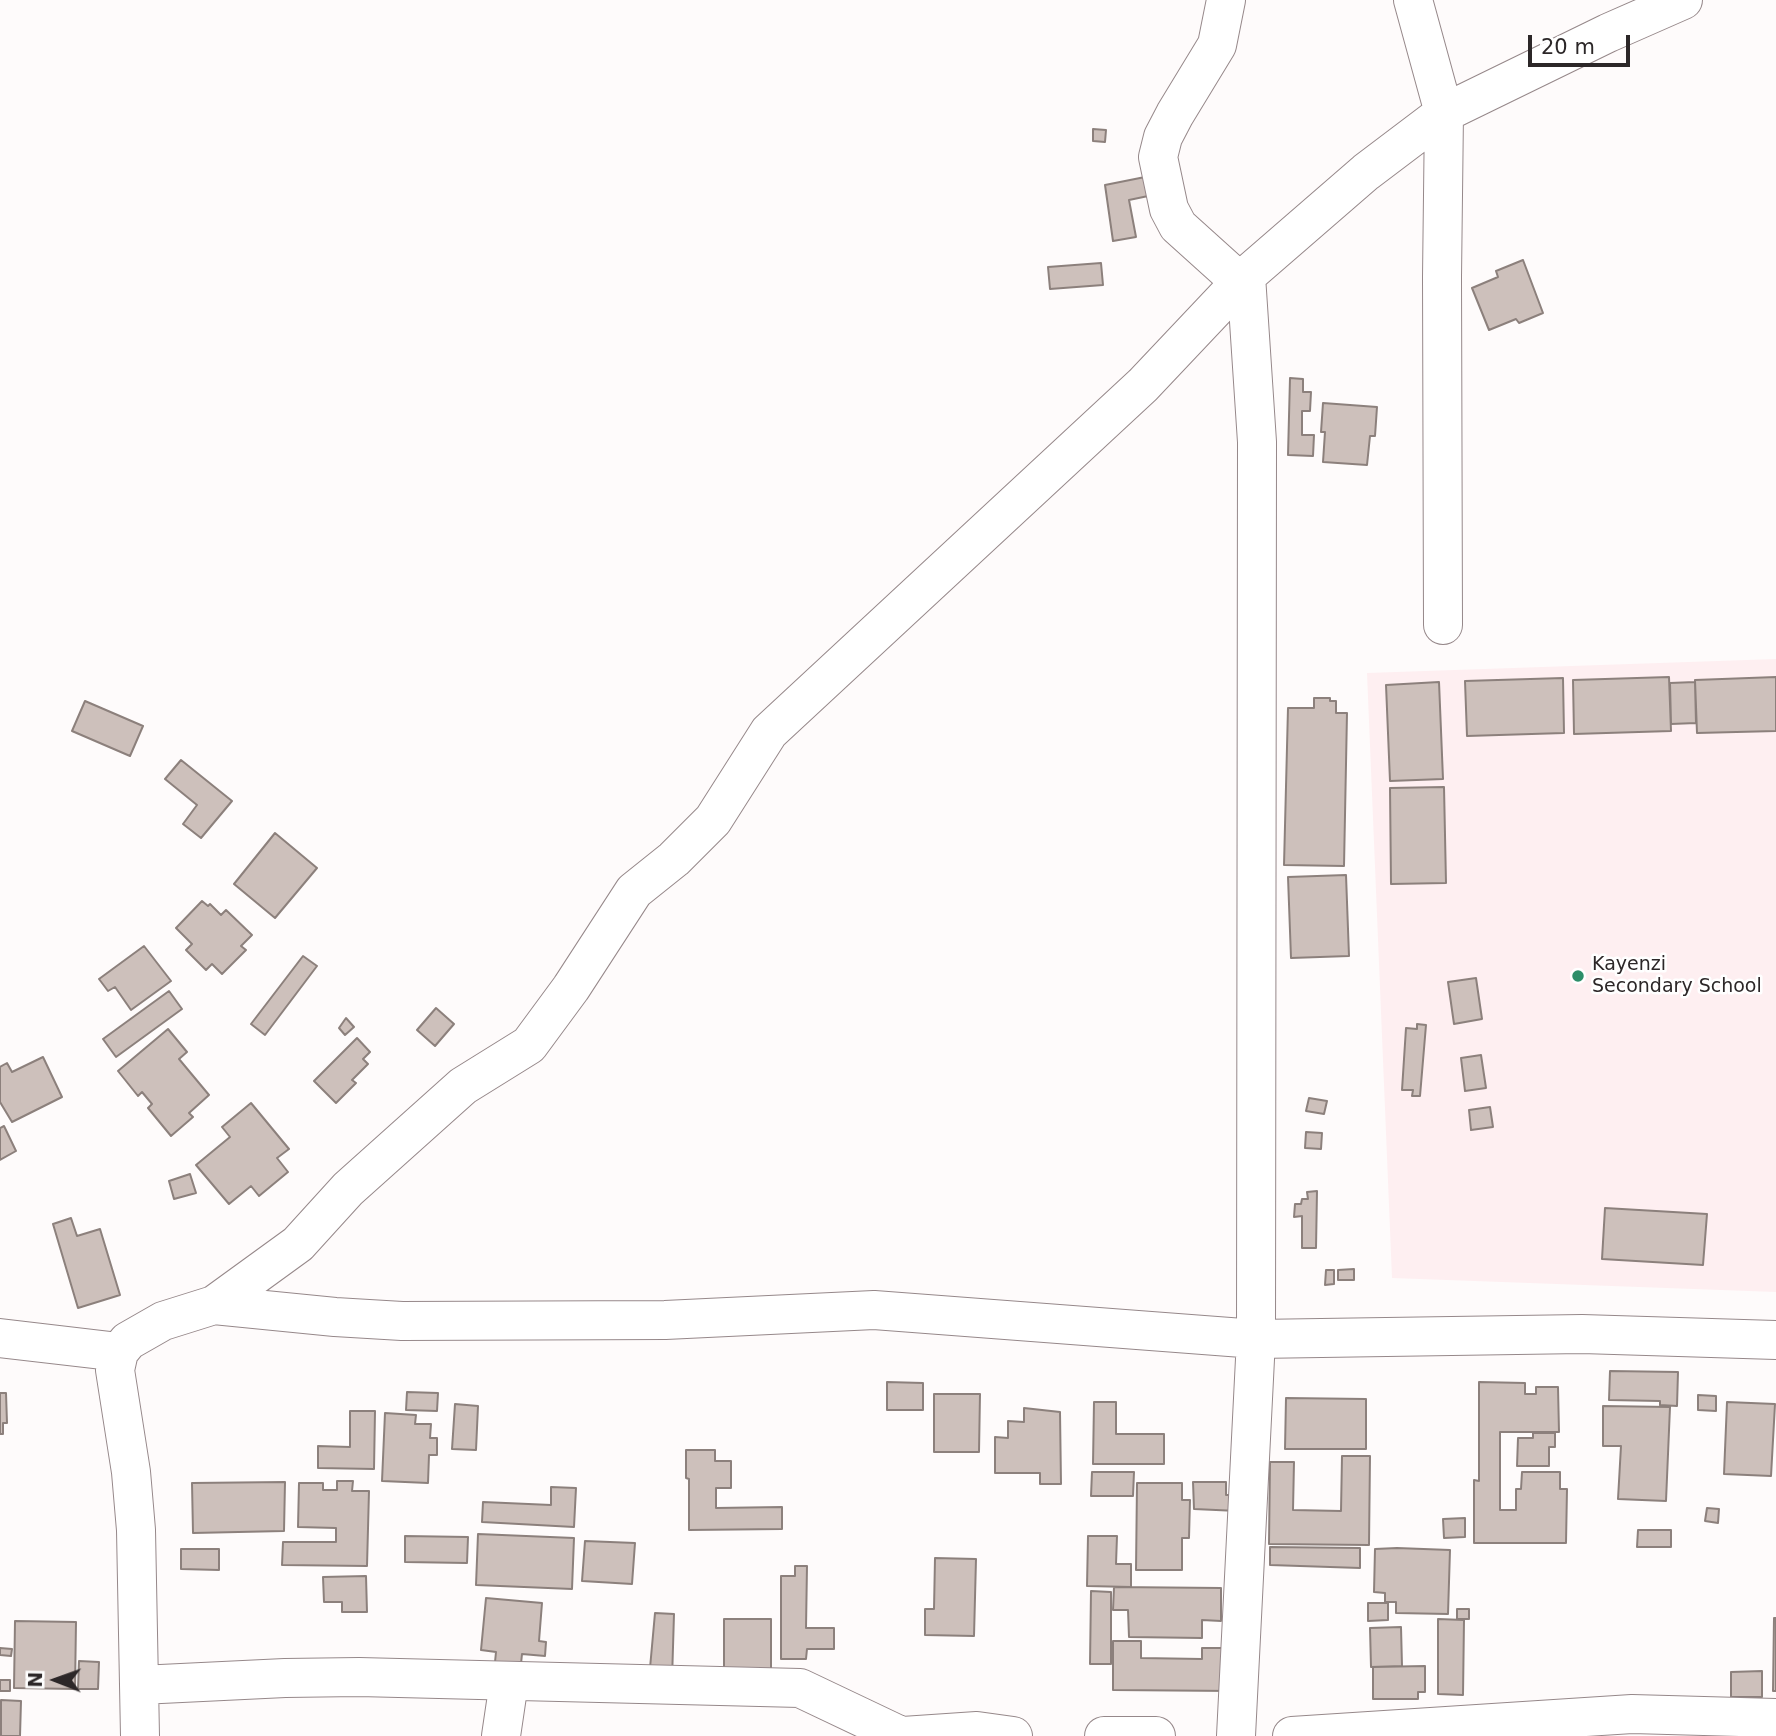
<!DOCTYPE html>
<style>
body{margin:0}
#map{position:relative;width:1776px;height:1736px;overflow:hidden;background:#fefbfb;font-family:"DejaVu Sans",sans-serif}
canvas{display:block}
.north{position:absolute;left:21px;top:1645px;width:70px;height:70px;-webkit-text-stroke:5px #fff;paint-order:stroke;rotate:271deg;font-size:19px;font-weight:700;line-height:28px;text-align:center;color:#2c2728}
.north::after{content:'';display:block;margin:auto;width:24px;height:32px;background:#2c2728;clip-path:polygon(50% 0,100% 100%,50% 72%,0 100%)}
.scale{position:absolute;left:1528px;top:35px;width:102px;height:32px;box-sizing:border-box;border:4px solid #2c2728;border-top:0;padding-left:9px;font-size:21px;line-height:24px;white-space:nowrap;color:#2c2728;-webkit-text-stroke:5px #fff;paint-order:stroke}
</style>
<div id="map">
<canvas width="1776" height="1736"></canvas>
<div class="north">N</div>
<div class="scale">20 m</div>
</div>
<script>
const ctx = document.querySelector('canvas').getContext('2d');
ctx.lineJoin = 'round';
function fillPath(path, color) { ctx.fillStyle = color; ctx.fill(path, 'evenodd'); }
function strokePath(path, color, width, dash) { ctx.strokeStyle = color; ctx.lineWidth = width; ctx.lineCap = dash ? 'butt' : 'round'; ctx.setLineDash(dash || []); ctx.stroke(path); }
function label(font, color, halo, rows, align = 'center') {
  ctx.font = font + ' "DejaVu Sans",sans-serif'; ctx.lineWidth = 5; ctx.setLineDash([]); ctx.textBaseline = 'middle'; ctx.strokeStyle = halo; ctx.fillStyle = color; for (const [text, x, y, turn = 0] of rows) {
    ctx.save(); ctx.translate(x, y); ctx.rotate((+turn || 0) * Math.PI / 180); ctx.textAlign = isNaN(turn) ? turn : align; if (halo) ctx.strokeText(text, 0, 0); ctx.fillText(text, 0, 0); ctx.restore();
  }
}
const built = new Path2D(`
 M1776,659v633l-384,-14 -25,-605z`);
const building = new Path2D(`
 M1093,129l13,1 -1,12 -12,-1z
 M1150,176l3,19 -24,5 7,37 -23,4 -8,-56z
 M1523,260l20,53 -24,10 -3,-4 -27,11 -17,-42 26,-11 -2,-6z
 M1101,263l2,22 -53,4 -2,-22z
 M1290,378l13,1v13h8l-1,19h-8v24h12l-1,21 -25,-1z
 M1323,403l54,4 -2,29h-5l-3,29 -44,-3 2,-30h-4z
 M1669,677l2,54 -97,3 -1,-54z
 M1776,677v54l-79,2 -2,-53z
 M1563,678l1,55 -97,3 -2,-55z
 M1439,682l4,97 -53,2 -4,-96z
 M1695,682l1,41 -25,1 -1,-41z
 M1314,698h16v3h6v12h11l-3,153 -60,-1 4,-157h26z
 M85,701l58,25 -13,30 -58,-25z
 M181,760l51,41 -31,37 -18,-14 14,-19 -32,-26z
 M1444,787l2,96 -55,1 -1,-96z
 M275,833l42,35 -42,50 -41,-34z
 M1346,875l3,81 -58,2 -3,-81z
 M202,901l6,5 2,-2 11,11 5,-5 26,25 -11,11 5,4 -24,24 -10,-10 -6,6 -20,-20 6,-6 -16,-16z
 M144,946l27,35 -40,29 -16,-23 -7,4 -9,-12z
 M303,956l14,10 -52,69 -14,-11z
 M1476,978l6,41 -28,5 -6,-42z
 M169,991l13,18 -66,48 -13,-18z
 M436,1008l18,16 -19,22 -18,-16z
 M346,1018l8,9 -9,8 -6,-7z
 M1417,1024l9,1 -6,71h-8l1,-6h-11l4,-62 11,1z
 M168,1029l19,23 -8,7 30,36 -20,18 4,4 -22,19 -23,-28 4,-4 -10,-12 -4,4 -20,-25z
 M357,1038l13,14 -7,7 5,5 -16,16 4,3 -20,20 -22,-22z
 M1481,1055l5,33 -21,3 -4,-33z
 M43,1057l19,40 -50,25 -12,-20v-35l7,-4 5,9z
 M1309,1098l18,3 -3,13 -18,-3z
 M251,1103l38,46 -12,9 11,14 -29,24 -8,-10 -22,18 -33,-39 34,-28 -8,-10z
 M1490,1107l3,20 -22,3 -2,-20z
 M4,1126l12,25 -16,9v-32z
 M1306,1132l16,1 -1,16 -16,-1z
 M190,1174l6,19 -22,6 -5,-18z
 M1317,1191l-1,57h-14v-32l-8,1 1,-13h6l1,-5h6l-1,-7z
 M1605,1208l102,6 -4,51 -101,-6z
 M71,1218l6,18 23,-7 20,66 -42,13 -25,-84z
 M1354,1269v11h-16v-10z
 M1326,1270h8v14l-9,1z
 M1610,1371l68,1 -1,34 -17,-1v-4l-51,-1z
 M887,1382l36,1v27h-36z
 M1479,1382l46,1v11h11v-7h22l1,45h-59v78h16v-21h5l1,-17h38v17h7l-1,54h-92v-63l5,1z
 M407,1392l31,1 -1,18 -31,-1z
 M0,1393h6l1,30h-4v11h-3z
 M934,1394h46l-1,58h-45z
 M1698,1395l18,1v15l-18,-1z
 M1286,1398l80,1v50h-81z
 M1094,1402h22v32h48v30h-71z
 M1727,1402l48,2 -4,72 -47,-2z
 M455,1404l23,2 -2,44 -24,-1z
 M1603,1406l67,1 -4,94 -48,-2 3,-53h-18z
 M1024,1408l36,4 1,72h-21v-11h-45v-36l13,1v-17l16,1z
 M350,1411h25l-1,58 -56,-1v-22l32,1z
 M385,1413l31,2 -1,9h16l-1,14h7v17h-8l-1,28 -46,-2z
 M1533,1433h22v14h-6v19h-32l1,-28h15z
 M686,1450h29v11h16v27h-15v20l66,-1v22l-93,1v-51l-3,-1z
 M1342,1456h28l-1,89 -100,-1 1,-82h24l-1,48 48,1z
 M1092,1472h42l-1,24h-42z
 M337,1481h16l-1,10h17l-2,75 -85,-1 1,-23h53v-14l-38,-1 1,-44h24v7h14z
 M285,1482l-1,49 -91,2 -1,-50z
 M1193,1482h33v13h11l1,16 -44,-2z
 M1137,1483h45v17h8l-1,38h-7v32h-46z
 M551,1487l25,1 -2,39 -92,-5 1,-20 68,3z
 M1707,1508l12,1 -1,14 -13,-2z
 M1465,1518v19l-21,1 -1,-19z
 M1638,1530h33v17h-34z
 M478,1534l96,4 -2,51 -96,-4z
 M405,1536l63,1 -1,26 -62,-1z
 M1088,1536h29l-1,28h15v23l-44,-1z
 M585,1541l50,2 -3,41 -50,-3z
 M1270,1547l90,1v20l-90,-3z
 M1397,1548l53,2 -2,64 -52,-1v-11h-11v-9l-11,-1 1,-43z
 M181,1549h38v21l-38,-1z
 M935,1558l41,1 -2,77 -49,-1v-26h9z
 M795,1566h12l-1,62h28v21h-27l-1,10h-25v-83h14z
 M366,1576l1,36h-25v-10h-18l-1,-25z
 M1114,1587l107,1v33l-19,-1v18l-73,-1 -1,-27h-15z
 M1091,1591l20,1v72h-21z
 M486,1598l56,5 -3,38 7,1 -1,14 -23,-2 -1,10 -26,-2 1,-10 -15,-2z
 M1368,1603h20v17l-20,1z
 M1457,1609h12v10h-12z
 M655,1613l19,1 -2,66 -23,-1z
 M1774,1618h2v73h-3z
 M724,1619h47v58h-47z
 M1438,1619l26,1 -1,75 -25,-1z
 M15,1621l61,1 -1,67 -61,-1z
 M1401,1627l1,39 -31,1 -1,-39z
 M1113,1641h28v17l61,1v-11h31l-1,43 -119,-1z
 M0,1648l12,1 -1,7 -11,-1z
 M79,1661l20,1 -1,27h-20z
 M1425,1666v26h-7v7h-45v-32z
 M1762,1671v26h-31v-25z
 M0,1680h10v11h-10z
 M1,1700l20,1 -1,35h-19z`);
const minor = new Path2D(`
 M1226,0l-9,45 -42,69 -12,23 -5,20 11,52 9,17 61,55 7,-5 11,166 -1,897 -20,397
 M1413,0l31,113 -2,164 1,348
 M214,1305l121,12 67,4 263,-1 209,-10 382,29 326,-5 194,6
 M0,1338l119,14
 M140,1685l145,-7 74,-1 441,11 101,48
 M140,1736l-4,-206 -5,-58 -16,-102 4,-18 9,-11 35,-20 51,-16 84,-61 50,-55 115,-103 66,-41 42,-57 63,-97 40,-32 39,-39 56,-88 374,-347 103,-109 120,-104 78,-59 164,-80 75,-33
 M501,1736l8,-54
 M903,1736l74,-5 36,5
 M1104,1736h52
 M1292,1736l340,-22 144,4`);
const markers = [
 [1578,976,7,"#2c8e69"]
];
const poiNames = [
 ["Kayenzi",1592,965],
 ["Secondary School",1592,987]
];
fillPath(built, '#feeff1');
fillPath(building, '#cdc0bb');
strokePath(building, '#8c807c', 2);
strokePath(minor, '#96888a', 40);
strokePath(minor, '#fff', 38);
for (const [x, y, r, color] of markers) { const dot = new Path2D(); dot.arc(x, y, r, 0, 2 * Math.PI); ctx.fillStyle = color; ctx.fill(dot); strokePath(dot, '#fff', 2.5); }
label('19px', '#2c2728', '#fff', poiNames, 'left');
</script>
